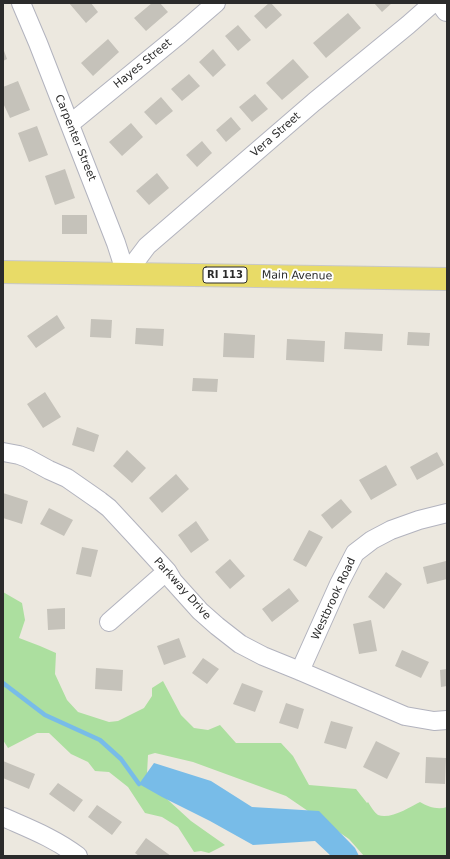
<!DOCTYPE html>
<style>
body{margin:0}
#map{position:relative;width:450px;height:859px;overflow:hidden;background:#ece8df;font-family:"DejaVu Sans",sans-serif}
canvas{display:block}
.frame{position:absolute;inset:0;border:4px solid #2b2b2b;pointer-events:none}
</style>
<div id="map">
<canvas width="450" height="859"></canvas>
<div class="frame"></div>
</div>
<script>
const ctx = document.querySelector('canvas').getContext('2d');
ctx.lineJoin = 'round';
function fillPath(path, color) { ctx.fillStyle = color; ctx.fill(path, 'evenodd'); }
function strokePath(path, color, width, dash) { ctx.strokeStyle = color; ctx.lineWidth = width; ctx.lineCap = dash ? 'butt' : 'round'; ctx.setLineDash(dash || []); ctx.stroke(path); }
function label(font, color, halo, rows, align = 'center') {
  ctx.font = font + ' "DejaVu Sans",sans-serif'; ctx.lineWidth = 4; ctx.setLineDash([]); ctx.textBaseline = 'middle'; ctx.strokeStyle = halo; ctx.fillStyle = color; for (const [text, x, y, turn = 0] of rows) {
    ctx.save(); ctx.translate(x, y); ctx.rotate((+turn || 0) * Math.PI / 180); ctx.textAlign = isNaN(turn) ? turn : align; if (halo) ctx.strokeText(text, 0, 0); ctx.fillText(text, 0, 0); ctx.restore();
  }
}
const green = new Path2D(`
 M3,592l19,11 3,17 -6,18 21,8 16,7 -1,21 12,26 11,12 31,10 9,-1 26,-13 8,-12v-8l11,-7 18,34 13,13 14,2 12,-5 16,18h45l12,13 16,29 47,4 11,14 1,-1c3,5 6,10 10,13 12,5 32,-8 42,-13 8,5 18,8 27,5v49h-83l-15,-17 -63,-43 -93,-34 -38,-9 -7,2 -1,19 10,16 34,31 34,24 -16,8 -8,-2 -7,1 -16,-25 -16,-10 -17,-4 -17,-26 -19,-15 -14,-1 -7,-9 -17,-8 -22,-21h-12l-29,15 -5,-8z`);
const water = new Path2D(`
 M154,763l57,18 41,26 67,4 36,37 4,8h-28l-16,-15 -62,4 -43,-24 -48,-24 -23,-13z`);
const stream = new Path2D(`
 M3,683l42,32 55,25 21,19 18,25`);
const building = new Path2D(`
 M69,3h22l7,9 -12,11z
 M152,3h8l8,9 -22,19 -12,-13z
 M269,3h2l11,12 -16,14 -12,-13z
 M374,3h18l-10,9z
 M348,13l13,15 -35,30 -13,-15z
 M238,25l13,15 -13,11 -13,-15z
 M108,39l11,13 -26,24 -12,-13z
 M3,48l4,11 -4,2z
 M213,49l13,16 -13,12 -14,-15z
 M293,59l16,18 -27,23 -16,-17z
 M189,74l11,12 -18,15 -11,-12z
 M18,81l12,29 -20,8 -7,-15v-16z
 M255,94l13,15 -16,13 -13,-15z
 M161,97l12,14 -17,14 -12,-13z
 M231,117l10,12 -15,13 -10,-12z
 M131,123l12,14 -21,19 -13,-14z
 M37,126l11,29 -19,7 -11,-29z
 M202,141l10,12 -15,14 -11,-12z
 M65,169l10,29 -20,7 -10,-29z
 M157,173l12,15 -20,17 -13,-14z
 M62,215h25v19h-25z
 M57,315l8,13 -29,20 -9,-12z
 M91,319l21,1 -1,18 -21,-1z
 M136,328l28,1 -1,17 -28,-2z
 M345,332l38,2 -1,17 -38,-2z
 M408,332l22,1 -1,13 -22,-1z
 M224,333l31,2 -1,23 -31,-1z
 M287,339l38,2 -1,21 -38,-2z
 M193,378l25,1 -1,13 -25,-1z
 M45,392l16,25 -18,11 -16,-24z
 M77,427l22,8 -5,17 -22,-7z
 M127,450l19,18 -14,15 -19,-17z
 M437,452l7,13 -27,15 -7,-13z
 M386,465l11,20 -26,15 -12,-20z
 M176,474l13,15 -27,24 -13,-15z
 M3,493l25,8 -6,23 -19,-6z
 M341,499l11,13 -20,17 -11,-14z
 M49,508l24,12 -9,16 -24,-12z
 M196,521l13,19 -18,13 -13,-18z
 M309,530l14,7 -17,30 -13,-7z
 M82,547l16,3 -7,27 -15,-3z
 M230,559l15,17 -15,13 -15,-17z
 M446,561l1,18 -20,5 -4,-17z
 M386,572l16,12 -18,25 -16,-12z
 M289,588l10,13 -27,21 -10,-13z
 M65,608v21l-17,1 -1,-21z
 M371,620l6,31 -18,3 -6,-30z
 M179,638l7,19 -22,8 -7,-19z
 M402,650l27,12 -8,16 -26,-12z
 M203,658l16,11 -12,15 -15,-11z
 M96,668l27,2 -1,21 -27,-2z
 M447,669v17l-6,1 -1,-17z
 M242,683l21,8 -8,21 -22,-8z
 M286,703l18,6 -6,20 -19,-6z
 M331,721l22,6 -7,22 -22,-6z
 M376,741l24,12 -13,26 -24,-12z
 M426,757l20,1 -1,26 -20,-1z
 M3,761l32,13 -6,15 -26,-11z
 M58,783l25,17 -9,12 -25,-18z
 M97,805l25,17 -10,13 -24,-18z
 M146,838l25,18h-32l-4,-3z`);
const minor = new Path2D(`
 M21,3l17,40 78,200 10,31
 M70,124l110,-90 36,-31
 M126,274l21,-28 167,-144 94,-77 25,-22
 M3,452l16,3 8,3 22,12 18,8 33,23 9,7 26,28 32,35 6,10 27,30 17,15 23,18 23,12 37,15 105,45 29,5 13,-1
 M109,622l58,-51
 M300,671l39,-87 16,-31 17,-13 19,-10 28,-10 28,-7
 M3,817c27,12 51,21 75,39`);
const tertiary = new Path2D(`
 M442,3l5,7`);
const primary = new Path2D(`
 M3,272l444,7`);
const shields = [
 [225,275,44]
];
const shieldNames = [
 ["RI 113",225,275]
];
const streetNames = [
 ["Hayes Street",143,64,-39],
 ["Vera Street",276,135,-41],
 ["Carpenter Street",75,138,68],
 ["Main Avenue",297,276,1],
 ["Parkway Drive",182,589,48],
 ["Westbrook Road",334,599,-65]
];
fillPath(green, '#acdf9f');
fillPath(water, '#78bce8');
strokePath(stream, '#78bce8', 4.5);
fillPath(building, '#c5c2ba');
strokePath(minor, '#b2b3be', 20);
strokePath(tertiary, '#b2b3be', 24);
strokePath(primary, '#c8c8c8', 24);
strokePath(minor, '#fff', 18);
strokePath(tertiary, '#fff', 22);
strokePath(primary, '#e8db67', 22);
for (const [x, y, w] of shields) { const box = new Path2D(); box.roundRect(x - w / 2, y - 8, w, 16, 3); ctx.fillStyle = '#fff'; ctx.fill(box); strokePath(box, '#2b2b2b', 1); }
label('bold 10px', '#2b2b2b', null, shieldNames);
label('11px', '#2b2b2b', '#fff', streetNames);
</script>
